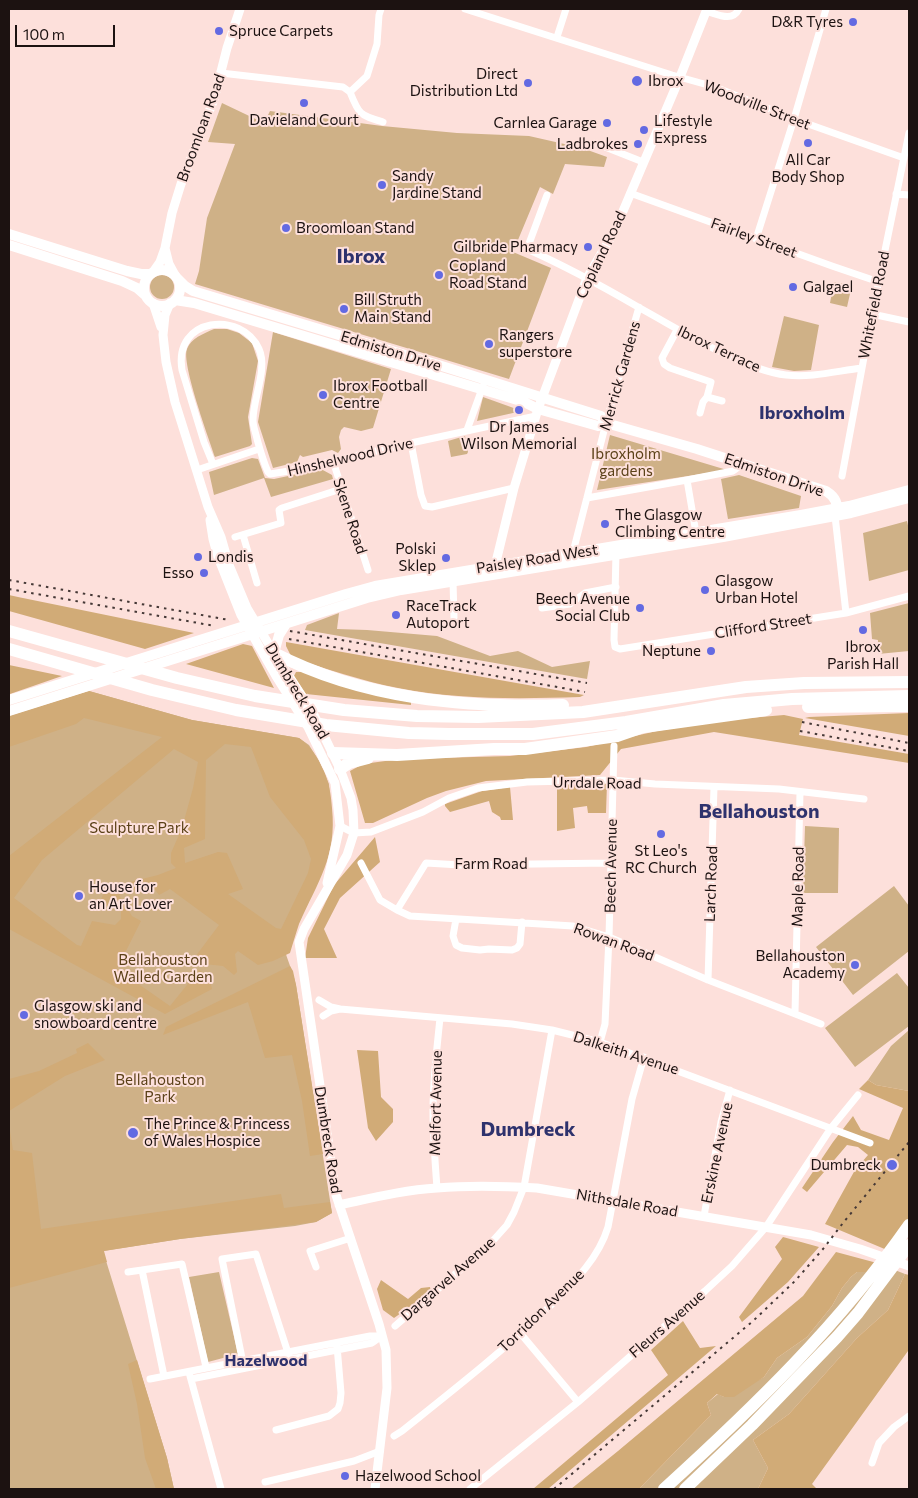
<!DOCTYPE html>
<style>
body{margin:0}
#map{position:relative;width:918px;height:1498px;overflow:hidden;background:#fde0db;font-family:Commissioner,sans-serif}
canvas{display:block}
.frame{position:absolute;inset:0;border:10px solid #1c1211;pointer-events:none}
.scale{position:absolute;left:15px;top:25px;width:100px;height:22px;box-sizing:border-box;border:2px solid #1c1211;border-top:0;padding-left:6px;font-size:15px;line-height:18px;white-space:nowrap;color:#1c1211;-webkit-text-stroke:4px #fde0db;paint-order:stroke}
</style>
<div id="map">
<canvas width="918" height="1498"></canvas>
<div class="frame"></div>
<div class="scale">100 m</div>
</div>
<script>
const ctx = document.querySelector('canvas').getContext('2d');
ctx.lineJoin = 'round';
function fillPath(path, color) { ctx.fillStyle = color; ctx.fill(path, 'evenodd'); }
function strokePath(path, color, width, dash) { ctx.strokeStyle = color; ctx.lineWidth = width; ctx.lineCap = dash ? 'butt' : 'round'; ctx.setLineDash(dash || []); ctx.stroke(path); }
function label(font, color, halo, rows, align = 'center') {
  ctx.font = font + ' Commissioner,sans-serif'; ctx.lineWidth = 4; ctx.setLineDash([]); ctx.textBaseline = 'middle'; ctx.strokeStyle = halo; ctx.fillStyle = color; for (const [text, x, y, turn = 0] of rows) {
    ctx.save(); ctx.translate(x, y); ctx.rotate((+turn || 0) * Math.PI / 180); ctx.textAlign = isNaN(turn) ? turn : align; if (halo) ctx.strokeText(text, 0, 0); ctx.fillText(text, 0, 0); ctx.restore();
  }
}
const green = new Path2D(`
 M222,103l42,20 6,-12 112,15 75,7 72,3 53,12 25,9 -3,10 -39,-3 -12,30 -13,-7 -27,65 38,16 -42,111 -314,-95 4,-13 8,-53 28,-74 -27,-2z
 M150 287a12 12 0 1 1 24 0a12 12 0 1 1-24 0Z
 M834,282l18,3 -5,22 -17,-4z
 M784,316l35,9 -8,45 -17,1 -22,-4z
 M214,329h13l12,4 13,10 6,18 -10,56 4,27 -2,2 -35,11c-6,-18 -34,-94 -28,-108 4,-11 16,-15 27,-20z
 M273,332l118,37 -18,59 -12,3 -17,-4 -3,3 -2,7 2,12 -3,4 -6,-3 -29,7 -3,-2 -3,7 -24,6 -15,-46z
 M483,397l39,14 -45,10z
 M610,435l117,35 -130,20z
 M465,436l3,16 -1,2 -16,3 -3,-16z
 M252,458l6,1 7,19 9,1 47,-10 11,6 1,4 -62,18 -7,-19 -50,17 -5,-23z
 M739,475l62,21 -2,12 -71,11 -7,-40z
 M907,521l2,9v40l-40,11 -6,-48z
 M909,603v48l-31,3v-14l-6,-1 -2,-26z
 M339,613l-2,16 30,1 70,6 53,20 28,-5 34,16 38,-6 -3,18 -282,-49 2,-5z
 M89,691l103,29 107,18 10,7 10,16 10,23 3,42 -48,121c3,13 9,24 12,38l36,228 -16,9 -21,4 -115,13 -77,12 64,207 7,31h-165v-773z
 M805,826l34,2 -1,65h-35z
 M894,886l15,20v45l-56,44 -37,-48z
 M897,973l12,15v38l-54,41 -30,-39z
 M909,1030v61l-33,-6 -8,-5 23,-34z
 M877,1263l28,11 -17,36 -31,28 -68,76 -36,26 15,28 -10,21h-119l72,-74 -4,-12 11,-9 6,3 40,-20 13,-19 30,-21 25,-31 10,-18 9,-11 6,-5h13z
 M219,1272l19,82 -30,8 -19,-85z`);
const forest = new Path2D(`
 M9,595l9,2 176,36 -49,16 -136,-38z
 M286,642l298,53 -4,2c-60,2 -122,3 -182,-9 -36,-7 -71,-19 -106,-30l-6,-12z
 M243,644l9,2 22,42 -88,-24z
 M9,665l53,11 -52,18z
 M296,672h8l107,28v5l-105,-11 -12,-18z
 M89,691l103,29 107,18c13,9 18,19 25,33 5,12 7,23 8,37 5,49 -14,73 -33,116 -3,9 -6,19 -9,29l-17,8 -15,4 -20,-14 -3,3 2,18 -3,3 -11,-9 -19,-2 -9,-7 24,-32 -49,-36 -11,6 -9,-12 -31,12 13,21 9,5 -24,48 53,37 29,-36 10,6 3,13 -47,25 -156,-85v-73l153,-119 -78,-19 -8,6 -67,23v-31zM225,744l26,3 19,50 34,43 7,19 -3,14 -27,56 -5,-1 -48,-34 15,-5 -16,-36 -9,-1 -33,11 -1,-15 21,-9 1,-79zM174,749l24,13 -5,26 -11,40 -11,25v10l5,5 -18,7 -52,13 -7,16 22,6v9l-6,6 -23,-4 -11,25 -4,-1 -63,-47 28,-38z
 M909,713v23l-104,-18 4,-1z
 M784,715l19,4 -4,16 110,19v9l-195,-31 -93,17 -21,26 -114,6 -40,10 -19,7 -54,25h-8l-15,-52 13,-7 37,-5 110,-3 76,-9 71,-16 69,-11z
 M607,783l-1,30h-18l-1,-7 -14,2 2,20 -18,3v-47z
 M510,787l3,33h-12l-1,-3 -8,-5 -3,-11 -39,11 -5,-6v-2l37,-13z
 M375,837l5,25 -40,36 -16,31 13,29h-32l3,-20 26,-53z
 M290,966l3,5 3,14 27,169 -13,2 -8,-55 -10,-46 -27,3 -17,-56 -85,33 3,-8z
 M88,1043l17,17 -40,16 -56,35v-32l30,-8 38,-18 -1,-4z
 M357,1050l21,1 3,46 12,12v13l-17,19 -8,-13z
 M868,1080l8,5 33,6v127l-22,32 -62,-26 30,-54 13,-15 -10,-8 -11,-2 -40,47 -5,-4 31,-46 20,-26 8,14 28,10 14,-32 -44,-19z
 M9,1125l4,25 19,3 9,76 240,-35 3,14 46,-6 2,11 -16,9 -136,17 -76,12 3,11 -98,26z
 M783,1237l36,10 -31,35 -46,40 -3,-5 43,-58 -7,-12z
 M836,1252l41,11 -7,9h-13l-6,5 -9,11 -10,18 -25,31 -30,21 -13,19 -30,20h-10l-7,-3 -10,9 4,12 -72,74h-68l47,-38 185,-155z
 M905,1274l4,1 -1,76 -96,133 5,5h-59l10,-21 -15,-28 36,-26 68,-76 31,-28z
 M381,1280l27,19 13,-11 9,-1 1,5 -37,26 -11,-8 -6,-21z
 M683,1321l17,27 16,-2 -168,143h-15l135,-114 -17,-25z
 M137,1360l30,98 7,31h-18l-11,-31 -8,-54 -9,-40z`);
const street = new Path2D(`
 M465,9l207,66 43,12 79,32 110,39
 M706,11c11,3 26,12 33,-2
 M557,37l9,-28
 M221,73l122,14 7,5 17,-16 10,-32 2,-29 2,-6
 M350,92c9,23 10,23 33,30
 M595,143l48,19
 M630,193l202,73 47,16
 M896,194l13,1
 M547,195l-20,54c38,17 75,37 111,58 33,18 63,37 98,52 16,7 32,14 50,16 25,3 51,-4 76,-7
 M756,239l38,-120 32,-110
 M872,314l37,8
 M677,330l-15,28 2,6 6,4 41,14 -4,15 15,4
 M700,413l3,-11 4,-5
 M467,430l16,-44
 M411,443l10,52 4,11 7,1 82,-19
 M333,461l35,109
 M213,464l-9,-22 -22,-72c-9,-53 60,-60 77,-21 9,20 -6,49 -6,71 0,7 3,13 4,19 3,11 6,22 11,33l2,2 19,-3 122,-28 125,-27
 M197,470l62,-21
 M842,476l30,-162 37,-181
 M687,480l9,53
 M587,498l100,-18 46,-9 10,-7
 M835,516l11,97
 M243,535l14,48
 M235,537l46,-14 -2,-13 3,-2 59,-19
 M616,552l-2,88 1,7 5,2 226,-36 63,-17
 M572,556l34,-133 33,-116
 M453,581l1,37
 M542,608l28,-4 15,-11 31,-6
 M340,826l14,7 17,-1 52,-20 26,-14 29,-10 49,-6 86,-2 42,4 124,5 85,10
 M361,863l19,37 17,10 13,6 163,10 36,11 99,43 113,44
 M397,910l29,-47 34,2 150,-2
 M456,919l-3,17 3,9 6,3 18,2 9,-1 23,1 5,-2 3,-4 2,-22
 M708,980l6,-193
 M319,1000l12,7 9,2 -9,2 -8,5
 M340,1009l172,15 40,6 48,12 270,101
 M795,1013l5,-221
 M600,1042l5,-18 4,-87 5,-191
 M437,1188c-2,-26 -4,-52 -4,-78 0,-31 4,-62 7,-92
 M704,1216l17,-94 9,-32
 M316,1267l-6,-16 41,-13
 M142,1270l40,-6 24,103
 M128,1272l14,-2 22,106
 M395,1326l95,-82 17,-19 7,-13 10,-25 28,-157
 M521,1334l57,68
 M244,1368l-22,-109 34,-5 34,105
 M190,1376l31,113
 M150,1379l220,-43h12
 M191,1379l181,-36 10,-7
 M276,1430l53,-14 9,-7 2,-6 1,-10 -4,-47
 M394,1436l8,-5c50,-40 100,-79 146,-123 24,-24 50,-48 60,-81l24,-128 12,-42
 M872,1463l7,-20 15,-16 15,-11
 M265,1482l89,-21 26,-10
 M470,1489l108,-87 127,-111 27,-25 34,-39 65,-99 27,-33`);
const secondary = new Path2D(`
 M165,248l4,16 7,13
 M153,272l7,-10 5,-14 7,-35 9,-29 33,-85 13,-51 13,-39
 M153,303l8,24
 M170,303l-5,12 -2,20 3,27 9,40 33,105 13,30 8,28 18,43 27,45 40,62 26,54 11,29 2,12 1,23 -7,22 -43,74 -5,13 37,253 43,129 7,26 1,38 -12,101
 M210,520l3,19 5,18 23,58 35,61 32,51 27,56 5,43 -13,57
 M495,566l19,-78 24,-79 49,-131 28,-48 65,-153 27,-68
 M339,1205c33,-7 65,-15 98,-17 33,-3 67,-2 100,0l274,47 49,14 49,17`);
const primary = new Path2D(`
 M9,234l118,37 14,3h10
 M9,245l113,36 15,7 8,7
 M144 288a18 18 0 1 1 36 0a18 18 0 1 1-36 0Z
 M176,277l9,9 8,5 252,76 156,49 5,7
 M175,300l19,3 330,99 14,7 60,17 8,-3 91,26 129,42c8,5 13,12 10,22
 M274,653l5,-18 7,-11
 M9,700l337,-106 29,-8 426,-71 48,-9 60,-16
 M9,711l358,-113 34,-8 322,-53 128,-24 58,-15`);
const highway = new Path2D(`
 M9,631l168,47 78,18 89,14 73,6 61,1 105,-5 163,-25 58,-4 105,-1
 M9,649l143,41 84,20 90,15 83,8 40,1h84l93,-12 98,-17 68,-6 117,-3
 M274,653c89,46 190,55 289,52
 M808,707l101,-1
 M637,728l129,-18
 M333,753l64,2 97,-6h31l92,-13 26,-9
 M340,769l9,-6 19,-5
 M664,1489c89,-81 176,-165 245,-264
 M685,1489l67,-64 85,-88 21,-24 51,-68`);
const rail = new Path2D(`
 M9,580l220,40
 M9,589l206,37
 M290,631l297,52
 M289,639l296,53
 M802,722l107,21
 M800,731l109,20
 M554,1489l199,-168 42,-40 28,-32 20,-26 66,-81`);
const markers = [
 [853,22,5,"#636ae2"],
 [219,31,5,"#636ae2"],
 [637,81,6,"#636ae2"],
 [528,83,5,"#636ae2"],
 [304,103,5,"#636ae2"],
 [607,123,5,"#636ae2"],
 [644,130,5,"#636ae2"],
 [808,143,5,"#636ae2"],
 [638,144,5,"#636ae2"],
 [382,185,5,"#636ae2"],
 [286,228,5,"#636ae2"],
 [588,247,5,"#636ae2"],
 [439,275,5,"#636ae2"],
 [793,287,5,"#636ae2"],
 [344,309,5,"#636ae2"],
 [489,344,5,"#636ae2"],
 [323,395,5,"#636ae2"],
 [519,410,5,"#636ae2"],
 [605,524,5,"#636ae2"],
 [198,557,5,"#636ae2"],
 [446,558,5,"#636ae2"],
 [204,573,5,"#636ae2"],
 [705,590,5,"#636ae2"],
 [640,608,5,"#636ae2"],
 [396,615,5,"#636ae2"],
 [863,630,5,"#636ae2"],
 [711,651,5,"#636ae2"],
 [661,834,5,"#636ae2"],
 [79,896,5,"#636ae2"],
 [855,965,5,"#636ae2"],
 [24,1015,5,"#636ae2"],
 [133,1133,6,"#636ae2"],
 [892,1165,6,"#636ae2"],
 [345,1476,5,"#636ae2"]
];
const poiNames = [
 ["D&R Tyres",843,22,"right"],
 ["Spruce Carpets",229,31],
 ["Direct",518,74,"right"],
 ["Distribution Ltd",518,91,"right"],
 ["Ibrox",648,81],
 ["Davieland Court",304,120,"center"],
 ["Lifestyle",654,121],
 ["Express",654,138],
 ["Carnlea Garage",597,123,"right"],
 ["Ladbrokes",628,144,"right"],
 ["All Car",808,160,"center"],
 ["Body Shop",808,177,"center"],
 ["Sandy",392,176],
 ["Jardine Stand",392,193],
 ["Broomloan Stand",296,228],
 ["Gilbride Pharmacy",578,247,"right"],
 ["Copland",449,266],
 ["Road Stand",449,283],
 ["Galgael",803,287],
 ["Bill Struth",354,300],
 ["Main Stand",354,317],
 ["Rangers",499,335],
 ["superstore",499,352],
 ["Ibrox Football",333,386],
 ["Centre",333,403],
 ["Dr James",519,427,"center"],
 ["Wilson Memorial",519,444,"center"],
 ["The Glasgow",615,515],
 ["Climbing Centre",615,532],
 ["Polski",436,549,"right"],
 ["Sklep",436,566,"right"],
 ["Londis",208,557],
 ["Esso",194,573,"right"],
 ["Glasgow",715,581],
 ["Urban Hotel",715,598],
 ["Beech Avenue",630,599,"right"],
 ["Social Club",630,616,"right"],
 ["RaceTrack",406,606],
 ["Autoport",406,623],
 ["Ibrox",863,647,"center"],
 ["Parish Hall",863,664,"center"],
 ["Neptune",701,651,"right"],
 ["St Leo's",661,851,"center"],
 ["RC Church",661,868,"center"],
 ["House for",89,887],
 ["an Art Lover",89,904],
 ["Bellahouston",845,956,"right"],
 ["Academy",845,973,"right"],
 ["Glasgow ski and",34,1006],
 ["snowboard centre",34,1023],
 ["The Prince & Princess",144,1124],
 ["of Wales Hospice",144,1141],
 ["Dumbreck",881,1165,"right"],
 ["Hazelwood School",355,1476]
];
const streetNames = [
 ["Woodville Street",757,105,21],
 ["Broomloan Road",201,128,-70],
 ["Fairley Street",754,238,20],
 ["Copland Road",601,255,-64],
 ["Whitefield Road",874,305,-79],
 ["Ibrox Terrace",719,349,25],
 ["Edmiston Drive",391,351,17],
 ["Merrick Gardens",620,376,-74],
 ["Hinshelwood Drive",350,457,-13],
 ["Edmiston Drive",774,475,19],
 ["Skene Road",350,516,72],
 ["Paisley Road West",537,559,-9],
 ["Clifford Street",763,626,-9],
 ["Dumbreck Road",297,691,59],
 ["Urrdale Road",597,783,1],
 ["Farm Road",491,864],
 ["Beech Avenue",611,866,-89],
 ["Larch Road",711,884,-88],
 ["Maple Road",798,887,-89],
 ["Rowan Road",614,942,20],
 ["Dalkeith Avenue",626,1053,18],
 ["Melfort Avenue",436,1103,-89],
 ["Dumbreck Road",328,1140,81],
 ["Erskine Avenue",717,1153,-78],
 ["Nithsdale Road",627,1203,10],
 ["Dargarvel Avenue",448,1279,-41],
 ["Torridon Avenue",541,1311,-44],
 ["Fleurs Avenue",667,1324,-41]
];
const parkNames = [
 ["Ibroxholm",626,454],
 ["gardens",626,471],
 ["Sculpture Park",139,828],
 ["Bellahouston",163,960],
 ["Walled Garden",163,977],
 ["Bellahouston",160,1080],
 ["Park",160,1097]
];
const neighbourhoodNames = [
 ["Hazelwood",266,1361]
];
const quarterNames = [
 ["Ibroxholm",802,413]
];
const districtNames = [
 ["Ibrox",361,256],
 ["Bellahouston",759,811],
 ["Dumbreck",528,1129]
];
fillPath(green, '#cfb187');
fillPath(forest, '#d1ab77');
strokePath(street, '#fff', 7);
strokePath(secondary, '#fff', 9);
strokePath(primary, '#fff', 10);
strokePath(highway, '#fff', 12);
strokePath(rail, '#453836', 2, [2.5, 5]);
for (const [x, y, r, color] of markers) { const dot = new Path2D(); dot.arc(x, y, r, 0, 2 * Math.PI); ctx.fillStyle = color; ctx.fill(dot); strokePath(dot, '#fde0db', 2); }
label('15px', '#1c1211', '#fde0db', poiNames, 'left');
label('15px', '#1c1211', '#fde0db', streetNames);
label('15px', '#5b4118', '#fde0db', parkNames);
label('bold 16px', '#2e326d', '#fde0db', neighbourhoodNames);
label('bold 18px', '#2e326d', '#fde0db', quarterNames);
label('bold 20px', '#2e326d', '#fde0db', districtNames);
</script>
